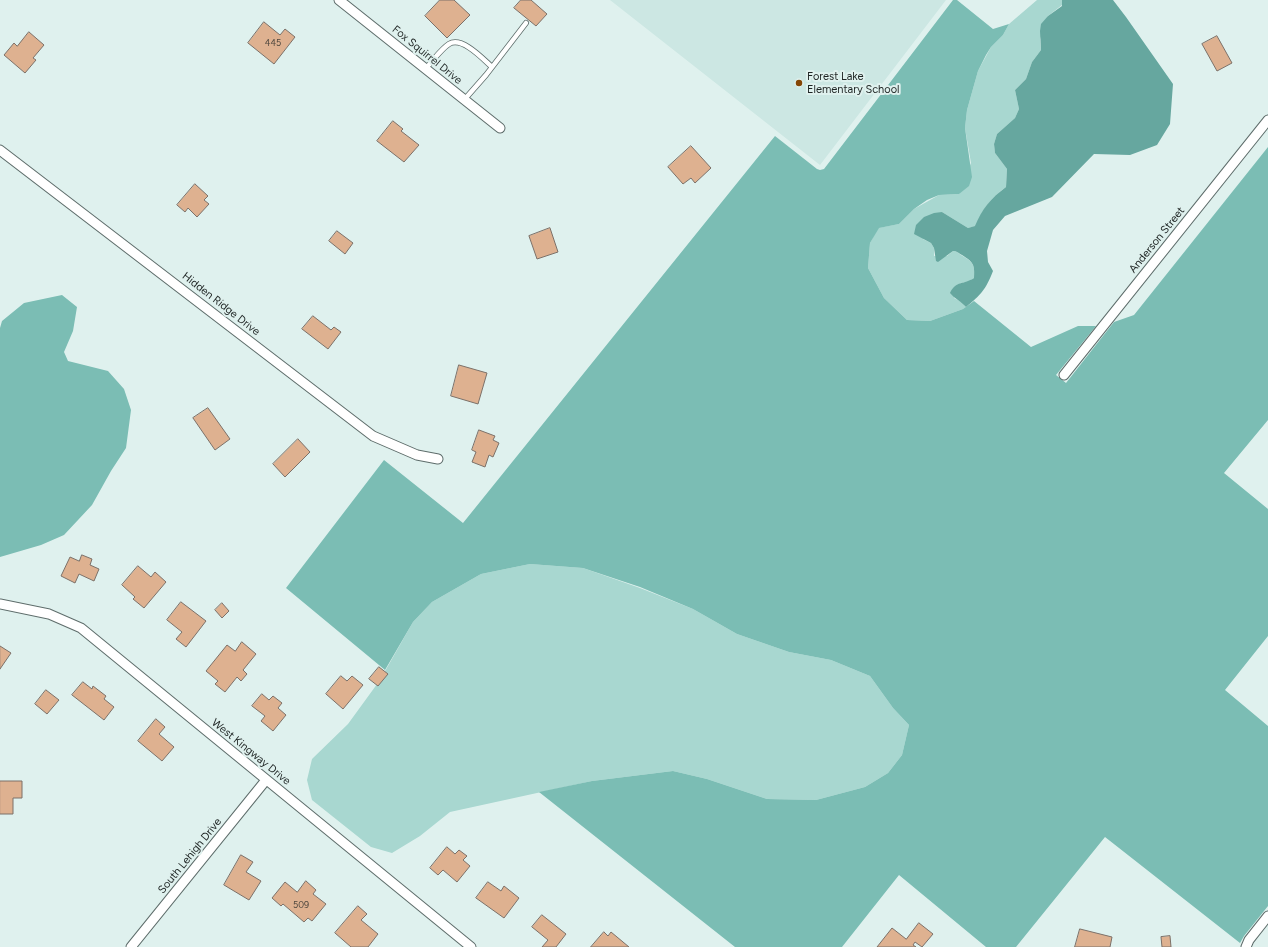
<!DOCTYPE html>
<style>
body{margin:0}
canvas{display:block;background:#dff1ee}
</style>
<canvas width="1268" height="947"></canvas>
<script>
const ctx = document.querySelector('canvas').getContext('2d');
ctx.lineJoin = 'round';
function fillPath(path, color) { ctx.fillStyle = color; ctx.fill(path, 'evenodd'); }
function strokePath(path, color, width, dash) { ctx.strokeStyle = color; ctx.lineWidth = width; ctx.lineCap = dash ? 'butt' : 'round'; ctx.setLineDash(dash || []); ctx.stroke(path); }
function label(font, color, halo, rows, align = 'center') {
  ctx.font = font + ' Figtree,sans-serif'; ctx.lineWidth = 4; ctx.setLineDash([]); ctx.textBaseline = 'middle'; ctx.strokeStyle = halo; ctx.fillStyle = color; for (const [text, x, y, turn = 0] of rows) {
    ctx.save(); ctx.translate(x, y); ctx.rotate((+turn || 0) * Math.PI / 180); ctx.textAlign = isNaN(turn) ? turn : align; if (halo) ctx.strokeText(text, 0, 0); ctx.fillText(text, 0, 0); ctx.restore();
  }
}
const built = new Path2D(`
 M610,0h336l-126,165z`);
const green = new Path2D(`
 M1037,0h25v5l-14,11 -8,23 1,11 -9,12 -6,17 -11,11 4,19 -4,9 -18,16 -3,10 1,9 12,16 -1,18c-14,10 -24,22 -30,39l-8,2 -26,-16 -19,27 8,4 3,5v8h13l6,-5c4,0 5,2 8,4 12,7 14,9 13,23l-6,4 -8,1 -6,15 8,4 4,5 -3,2 -33,12 -23,-1 -23,-22 -16,-30 2,-25 8,-15 21,-4 15,-15 25,-14 20,-1 12,-31 -6,-35 2,-18 11,-39 13,-24 12,-12 6,-11z
 M530,564l53,4 57,20 53,21 44,25 52,18 42,8 39,16 23,32 16,17 -7,30 -14,18 -23,14 -49,13 -49,-1 -60,-20 -34,-8 -81,10 -142,31 -30,24 -28,17 -21,-6 -59,-47 -5,-20 5,-21 36,-35 32,-44 33,-58 19,-20 49,-28z`);
const forest = new Path2D(`
 M953,0h4l36,29 16,-5 -6,11 -12,12 -5,8 -8,16 -11,39 -2,18 7,49 -3,9 -10,8 -20,1 -12,5 -13,9 -15,15 -20,4 -9,15 -2,25 16,30 23,22 23,1 33,-12 11,-8 57,46 47,-21h18l-40,49 10,8 48,-61 20,-7 134,-168v273l-44,53 44,36v127l-43,54 43,36v180l-24,30 -4,7 -135,-106 -89,110h-30l-87,-72 -57,72h-107l-196,-155 53,-11 81,-10 34,8 60,20 49,1 49,-13 23,-14 14,-18 7,-30 -16,-17 -23,-32 -39,-16 -42,-8 -52,-18 -44,-25 -53,-22 -57,-19 -53,-4 -49,10 -49,28 -19,20 -28,48 -99,-82 98,-128 79,63 312,-387 42,33 3,1 4,-1z
 M62,295l15,12 -4,24 -9,21 4,9 40,10 16,18 7,21 -5,38 -15,23 -19,34 -28,30 -23,10 -41,12v-229l2,-7 22,-18z`);
const water = new Path2D(`
 M1062,0h51l13,17 47,67 -3,40 -13,21 -27,10 -36,-1 -42,43 -47,19 -12,14 -6,21 1,11 5,9c-7,18 -12,24 -27,36 -5,-6 -11,-8 -16,-14 6,-13 14,-8 24,-15 1,-14 -1,-16 -12,-23 -4,-2 -5,-4 -9,-4l-15,11 -2,-1 -2,-13 -3,-5 -17,-9 2,-9 8,-8 10,-4 8,-1 26,16 7,-2c7,-17 16,-28 31,-39l1,-18 -12,-16 -1,-9 3,-10 18,-16 4,-9 -4,-19 11,-11 6,-17 9,-12 -1,-19 1,-7 7,-8 14,-10z`);
const building = new Path2D(`
 M440,0h14l16,15 -23,23 -22,-22z
 M521,0h10l16,14 -11,12 -22,-18z
 M264,22l16,13 5,-6 10,8 -21,27 -26,-21z
 M29,32l15,13 -11,13 3,2 -11,13 -21,-18 10,-12 3,3z
 M1217,36l15,27 -15,8 -15,-27z
 M393,121l10,8 -2,2 18,14 -15,17 -27,-21z
 M691,146l20,22 -16,15 -4,-5 -8,6 -15,-17z
 M195,184l13,12 -4,4 5,4 -12,13 -9,-9 -3,4 -8,-7z
 M550,228l8,24 -21,7 -8,-23z
 M337,231l16,12 -8,11 -16,-13z
 M313,316l18,14 3,-3 7,5 -13,17 -26,-20z
 M459,365l28,8 -9,31 -27,-8z
 M208,408l22,31 -15,11 -22,-32z
 M479,430l16,6 -2,4 6,3 -6,14 -4,-2 -4,12 -13,-5 4,-10 -4,-2z
 M298,439l12,13 -25,25 -12,-13z
 M82,555l10,4 -2,6 9,4 -5,12 -15,-7 -4,9 -14,-7 9,-19 9,4z
 M138,566l13,11 4,-5 11,10 -22,26 -11,-9 2,-2 -13,-12z
 M181,602l25,19 -20,26 -10,-8 6,-7 -15,-12z
 M222,603l7,8 -7,7 -7,-8z
 M242,642l14,12 -13,16 4,4 -6,7 -4,-4 -12,15 -10,-8 3,-3 -12,-10 21,-26 8,6z
 M0,646l11,7 -11,16z
 M379,667l9,7 -10,12 -9,-7z
 M341,676l6,5 5,-5 11,9 -20,24 -17,-15z
 M83,682l9,7 1,-3 13,10 -2,3 10,8 -10,13 -32,-25z
 M46,690l13,10 -12,14 -12,-10z
 M262,694l7,6 4,-4 9,7 -4,5 8,7 -13,16 -12,-10 4,-5 -13,-10z
 M156,719l9,8 -6,7 15,13 -12,14 -24,-20z
 M0,781h22v17h-9v16h-13z
 M447,847l8,7 4,-4 8,6 -4,4 7,6 -13,16 -14,-12 -5,5 -8,-7z
 M241,855l12,7 -7,10 15,9 -12,19 -25,-15z
 M306,881l10,9 -3,4 13,10 -14,17 -4,-3 -4,4 -21,-18 -2,2 -9,-8 13,-16 12,10z
 M488,882l13,9 3,-5 15,12 -15,20 -28,-20z
 M358,906l9,8 -6,6 17,14 -10,13h-17l-16,-14z
 M542,915l24,19 -10,13h-14l6,-7 -16,-13z
 M919,923l14,11 -11,13 -7,-5 -2,3 3,2h-39l15,-19 14,11z
 M1080,929l32,8 -2,10h-35z
 M604,932l4,4 3,-4 18,15h-38z
 M1170,936l1,11h-9l-1,-10z`);
const service = new Path2D(`
 M425,69c7,-7 16,-20 24,-25 13,-8 34,15 43,23
 M464,100l22,-25 40,-52`);
const minor = new Path2D(`
 M339,0l161,128
 M0,150l373,286 44,19 21,4
 M1064,375l204,-255
 M0,604l49,10 32,14 390,319
 M131,947l135,-167
 M1246,947l3,-7 19,-24`);
const markers = [
 [799,83,4,"#844605"]
];
const numberNames = [
 ["445",273,43],
 ["509",301,905]
];
const streetNames = [
 ["Fox Squirrel Drive",427,55,39],
 ["Anderson Street",1157,240,-51],
 ["Hidden Ridge Drive",221,304,38],
 ["West Kingway Drive",251,752,39],
 ["South Lehigh Drive",190,856,-51]
];
const poiNames = [
 ["Forest Lake",807,77],
 ["Elementary School",807,90]
];
fillPath(built, '#cce7e3');
fillPath(green, '#a8d7d0');
fillPath(forest, '#7bbdb4');
fillPath(water, '#66a79f');
fillPath(building, '#deb190');
strokePath(building, '#7c7169', 1);
strokePath(service, '#5e6d6b', 6);
strokePath(minor, '#5e6d6b', 11);
strokePath(service, '#fff', 4.5);
strokePath(minor, '#fff', 9);
for (const [x, y, r, color] of markers) { const dot = new Path2D(); dot.arc(x, y, r, 0, 2 * Math.PI); ctx.fillStyle = color; ctx.fill(dot); strokePath(dot, '#dff1ee', 1.5); }
label('9px', '#4e473e', null, numberNames);
label('11px', '#1e2423', '#dff1ee', streetNames);
label('11px', '#1e2423', '#dff1ee', poiNames, 'left');
</script>
